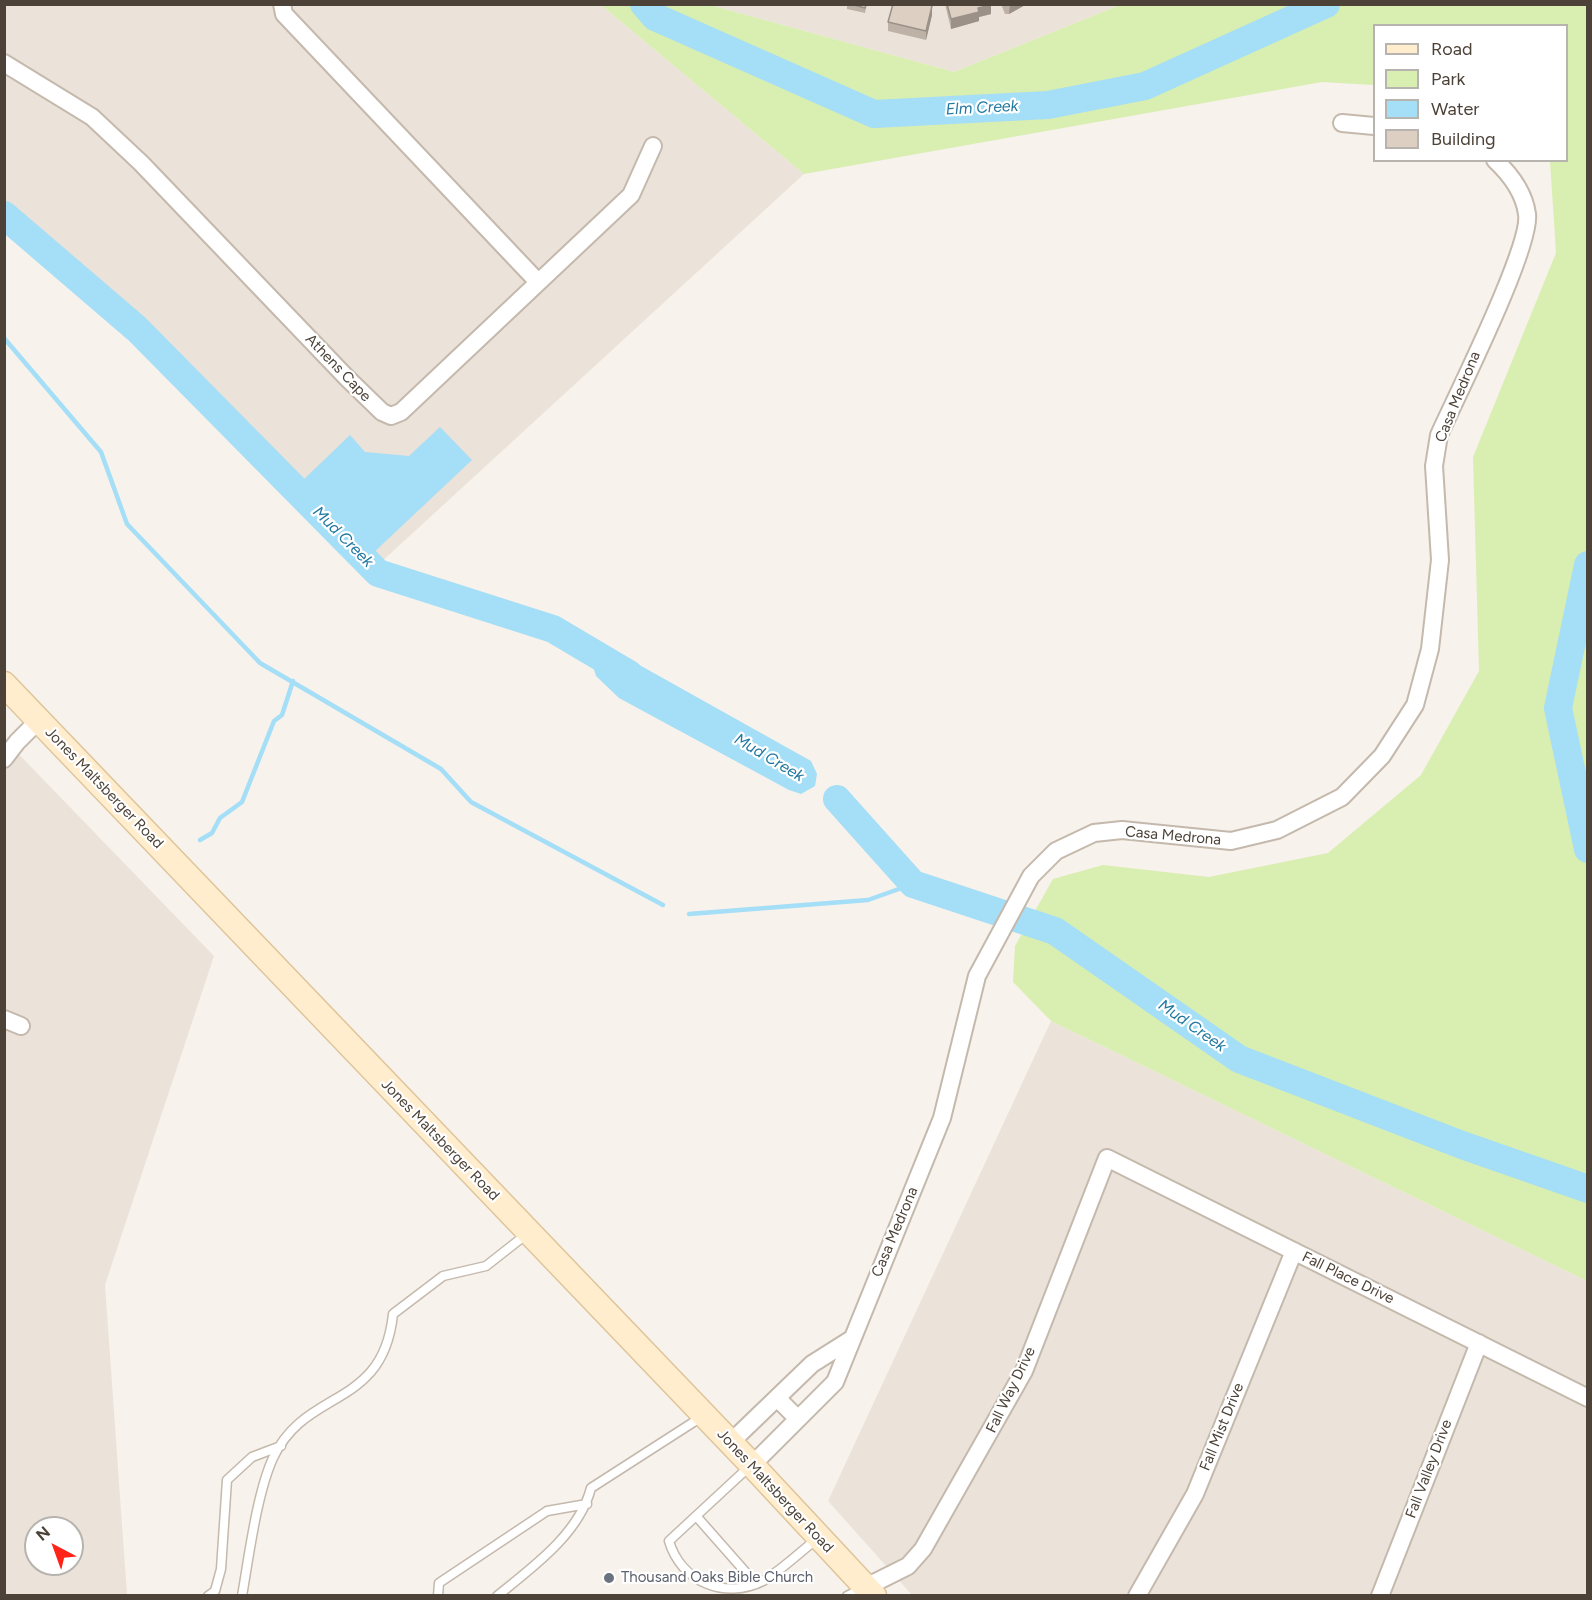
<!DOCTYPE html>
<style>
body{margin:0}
#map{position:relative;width:1592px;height:1600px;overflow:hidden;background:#f7f2eb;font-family:Figtree,sans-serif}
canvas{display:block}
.frame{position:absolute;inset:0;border:6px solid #4c4238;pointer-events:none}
.legend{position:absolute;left:1373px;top:24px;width:195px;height:138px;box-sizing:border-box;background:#fff;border:2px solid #b7b3af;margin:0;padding:8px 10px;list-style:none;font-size:18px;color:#4c4238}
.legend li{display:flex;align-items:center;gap:12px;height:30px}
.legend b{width:30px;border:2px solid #b7b3af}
.north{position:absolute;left:24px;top:1516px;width:60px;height:60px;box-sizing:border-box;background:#fff;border:2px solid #b7b3af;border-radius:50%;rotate:319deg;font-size:16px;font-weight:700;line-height:24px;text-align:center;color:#4c4238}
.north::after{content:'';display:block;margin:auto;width:21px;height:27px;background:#ff231a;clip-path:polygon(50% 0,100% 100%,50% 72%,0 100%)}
</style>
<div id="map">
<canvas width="1592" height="1600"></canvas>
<div class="frame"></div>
<ul class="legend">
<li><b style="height:8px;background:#ffedcd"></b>Road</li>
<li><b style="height:16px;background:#d9eeb1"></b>Park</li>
<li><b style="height:16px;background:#a4def7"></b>Water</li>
<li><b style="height:16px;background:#ddcfc2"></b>Building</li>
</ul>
<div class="north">N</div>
</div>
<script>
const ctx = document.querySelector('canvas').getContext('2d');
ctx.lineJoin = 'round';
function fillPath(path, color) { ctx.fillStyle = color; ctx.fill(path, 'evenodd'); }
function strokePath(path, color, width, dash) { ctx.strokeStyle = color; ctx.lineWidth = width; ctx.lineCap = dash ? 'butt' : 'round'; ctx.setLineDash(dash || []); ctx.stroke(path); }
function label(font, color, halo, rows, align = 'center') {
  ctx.font = font + ' Figtree,sans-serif'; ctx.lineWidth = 4.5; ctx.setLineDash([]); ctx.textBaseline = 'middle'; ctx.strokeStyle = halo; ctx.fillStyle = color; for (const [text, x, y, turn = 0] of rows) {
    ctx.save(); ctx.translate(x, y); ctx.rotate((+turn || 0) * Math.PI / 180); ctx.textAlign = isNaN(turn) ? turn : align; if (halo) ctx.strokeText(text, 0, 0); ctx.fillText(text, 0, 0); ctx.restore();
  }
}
const residential = new Path2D(`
 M5,4l596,1 203,169 -425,390 -247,-249 -127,-114z
 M710,5h410l-166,67z
 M4,739l210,217 -109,329 22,310h-122zM36,1528h36v36h-36z
 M1051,1021l536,260v314h-675l-84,-94z`);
const green = new Path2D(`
 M601,5h109l244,67 166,-67h467v1276l-536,-260 -38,-39 2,-36 38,-67 50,-14 106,12 119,-24 93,-78 58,-104 -6,-214 83,-204 -6,-92 16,-1v-134h-192v59l-52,-3 -518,92z`);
const water = new Path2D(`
 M440,427l32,33 -101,95 -72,-71 51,-49 15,17 44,4z
 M600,649l18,4 193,108 6,13 -2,12 -14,8 -12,-4 -170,-92 -23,-22 -4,-13z`);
const stream = new Path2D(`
 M4,338l97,114 26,72 133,139 181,106 30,33 192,103
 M200,840l12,-7 8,-15 22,-16 32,-81 8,-6 11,-34
 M689,914l179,-14 45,-16`);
const river = new Path2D(`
 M644,4l11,13 219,97 174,-9 97,-19 181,-82
 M4,215l133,114 241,244 175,56 76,45
 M1588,565l-30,143 30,141
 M837,799l76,85 142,47 184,128 223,86 126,44`);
const lane = new Path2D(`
 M751,1465l-82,76c12,41 56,59 94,40 20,-12 37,-29 55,-43
 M697,1517l59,67
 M208,1596l7,-5 6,-22 6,-89 25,-23 29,-11
 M242,1596c7,-40 15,-103 31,-138 33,-71 110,-48 120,-144l50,-38 43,-10 42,-33
 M438,1596l1,-13 108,-72 40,-7
 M497,1596c36,-29 82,-62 94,-108l112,-72
 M847,1596l16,-8`);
const street = new Path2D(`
 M282,4l2,10 254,268
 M4,63l88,54 49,46 206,215 35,34 9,4 10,-4 230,-217 22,-49
 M1342,123l32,3
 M4,759l13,-17 22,-22
 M4,1019l17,7
 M777,1398l21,21
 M730,1443l82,-79 38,-24
 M752,1465l83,-83 107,-264 35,-142 54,-100 25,-25 38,-18 28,-3 109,11 46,-11 65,-33 40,-41 33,-51 15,-56 10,-89 -6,-94 5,-31c17,-38 93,-189 88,-221 -3,-22 -16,-39 -32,-54
 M866,1587l42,-21 15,-17 101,-178 83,-213 481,240
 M1137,1596l58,-102 99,-243
 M1380,1596l99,-253`);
const secondary = new Path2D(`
 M4,684l748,781 122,131`);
const wall = new Path2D(`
 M847,4h20l-2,9 -18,-4z
 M945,4h46v10l-12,3v4l-28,8z
 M1001,4h26l-18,10h-4z
 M932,15l-6,25 -38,-9v-9z`);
const shadedWall = new Path2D(`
 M1010,4h17l-18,10z
 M991,5v9l-12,3v4l-28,8v-10l27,-11z
 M932,6v9l-6,25v-9z`);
const building = new Path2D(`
 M850,4h16l-1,4z
 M893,4h35l4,2 -6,25 -38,-9z
 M947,4h44v1l-13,3 1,4 -28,7z`);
const markers = [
 [609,1578,6,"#6b7280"]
];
const streetNames = [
 ["Athens Cape",338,368,46],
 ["Casa Medrona",1458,397,-68],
 ["Jones Maltsberger Road",104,788,46],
 ["Casa Medrona",1173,836,5],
 ["Jones Maltsberger Road",440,1140,46],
 ["Casa Medrona",895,1232,-67],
 ["Fall Place Drive",1348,1278,26],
 ["Fall Way Drive",1011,1390,-64],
 ["Fall Mist Drive",1222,1427,-68],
 ["Fall Valley Drive",1429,1469,-69],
 ["Jones Maltsberger Road",775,1491,47]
];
const worshipNames = [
 ["Thousand Oaks Bible Church",621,1578]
];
const waterNames = [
 ["Elm Creek",982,108,-3],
 ["Mud Creek",343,537,45],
 ["Mud Creek",769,758,31],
 ["Mud Creek",1192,1026,35]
];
fillPath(residential, '#ebe3d9');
fillPath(green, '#d9eeb1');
fillPath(water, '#a4def7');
strokePath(stream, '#a4def7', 4.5);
strokePath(river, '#a4def7', 28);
strokePath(lane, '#c4b9ac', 11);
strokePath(street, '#c4b9ac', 20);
strokePath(secondary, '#dec499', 27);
strokePath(lane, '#fff', 8);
strokePath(street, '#fff', 16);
strokePath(secondary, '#ffedcd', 24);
fillPath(wall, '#beb2a7');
fillPath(shadedWall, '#9b9188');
fillPath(building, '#ddcfc2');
strokePath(building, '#9b9188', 1.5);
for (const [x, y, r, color] of markers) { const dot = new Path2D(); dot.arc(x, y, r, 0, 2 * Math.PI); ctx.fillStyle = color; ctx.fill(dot); strokePath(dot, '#fff', 2); }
label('15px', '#4c4238', '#fff', streetNames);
label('15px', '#5b616d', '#fff', worshipNames, 'left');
label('italic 16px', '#2178a0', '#fff', waterNames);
</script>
